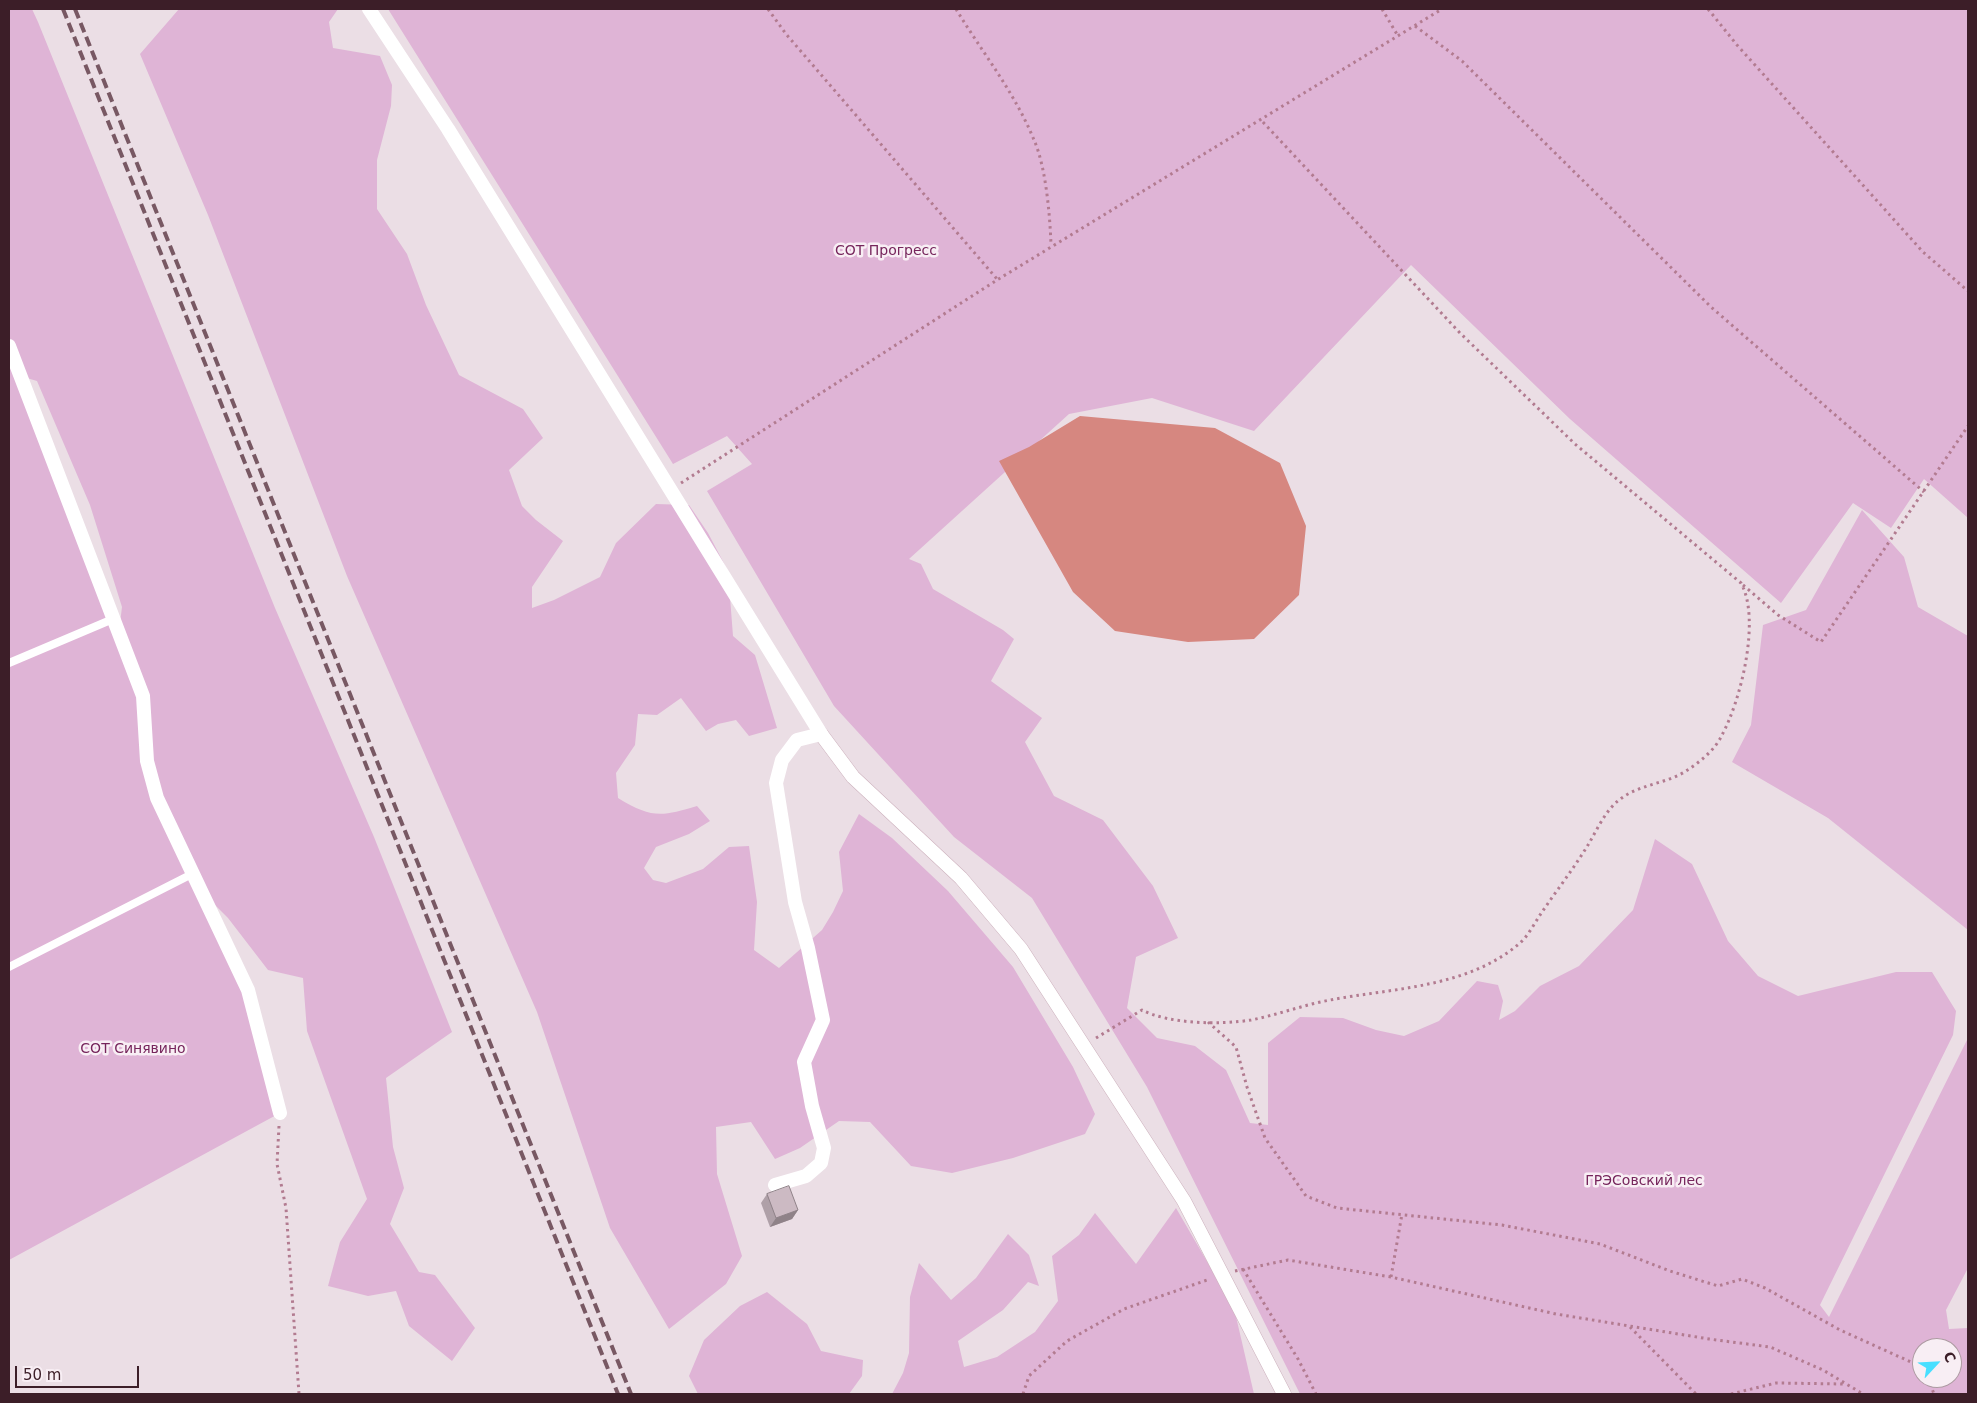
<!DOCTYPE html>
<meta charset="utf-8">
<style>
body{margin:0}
#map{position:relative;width:1977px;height:1403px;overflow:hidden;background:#ebdee5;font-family:"DejaVu Sans",sans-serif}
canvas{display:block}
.frame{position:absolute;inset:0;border:10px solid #3c1e28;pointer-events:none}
.north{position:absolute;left:1912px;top:1338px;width:50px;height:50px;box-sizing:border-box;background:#f8eef4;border:1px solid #ad9ba2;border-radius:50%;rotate:65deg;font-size:14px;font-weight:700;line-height:20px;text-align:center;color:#3c1e28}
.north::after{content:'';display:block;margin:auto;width:18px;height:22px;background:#48dfff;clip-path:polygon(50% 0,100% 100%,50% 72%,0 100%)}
.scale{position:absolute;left:15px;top:1366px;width:124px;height:22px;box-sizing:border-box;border:2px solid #3c1e28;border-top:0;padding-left:6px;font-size:15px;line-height:18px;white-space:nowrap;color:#3c1e28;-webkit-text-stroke:4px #f8eef4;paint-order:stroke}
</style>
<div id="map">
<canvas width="1977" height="1403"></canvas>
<div class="frame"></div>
<div class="north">С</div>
<div class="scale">50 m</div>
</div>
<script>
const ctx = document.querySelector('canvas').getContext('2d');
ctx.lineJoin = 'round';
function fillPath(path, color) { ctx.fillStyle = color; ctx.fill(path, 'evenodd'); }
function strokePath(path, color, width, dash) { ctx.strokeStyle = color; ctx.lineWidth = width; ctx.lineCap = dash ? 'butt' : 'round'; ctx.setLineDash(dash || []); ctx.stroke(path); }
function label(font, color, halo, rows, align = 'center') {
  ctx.font = font + ' "DejaVu Sans",sans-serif'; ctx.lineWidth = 5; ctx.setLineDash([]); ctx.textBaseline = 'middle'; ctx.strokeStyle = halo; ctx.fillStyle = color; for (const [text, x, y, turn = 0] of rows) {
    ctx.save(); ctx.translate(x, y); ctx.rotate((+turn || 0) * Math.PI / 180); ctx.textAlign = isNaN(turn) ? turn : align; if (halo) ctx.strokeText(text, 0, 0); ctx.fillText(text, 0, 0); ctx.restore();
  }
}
const green = new Path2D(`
 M9,9h23l6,13 237,586 99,229 78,195 -66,46 7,69 11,41 -14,36 29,48 16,3 40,53 -23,33 -43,-35 -13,-35 -28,5 -40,-10 12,-44 27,-43 -60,-168 -4,-53 -35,-8 -40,-52 -28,-28 48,100 32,123 -271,147zM20,376l17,5 53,124 32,102 -3,24z
 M179,9h159l-9,13 4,26 47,8 12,29 -1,21 -14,54v49l30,45 19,51 33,70 64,34 20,29 -34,32 13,36 14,14 27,21 -31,46v21l22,-8 46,-23 16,-34 40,-39 33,1 19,28 20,38 5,65 22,19 22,73 -28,8 -13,-16 -18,4 -12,7 -25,-33 -24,17 -19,-1 -3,31 -19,28 2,25c33,20 43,19 79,8l13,15 -21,13 -33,13 -12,21 9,12 13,3 37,-14 26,-22 20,-1 8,56 -3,48 25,18 43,-38 11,-18 10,-21 -4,-39 20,-38 33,24 56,53 65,76 60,100 22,47 -10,20 -72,24 -61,15 -41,-7 -41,-44 -31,-1 -39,27 -25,11 -24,-37 -35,5 1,47 25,82 -16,28 -57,45 -59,-101 -73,-216 -190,-436 -139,-361 -68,-161z
 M388,9h1580v509l-44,-39 -33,49 -38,-25 -72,100 -211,-184 -159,-154 -157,166 -102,-33 -83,16 -160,145 12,5 12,25 70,41 11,9 -23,42 51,37 -17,24 29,54 49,24 50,66 25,52 -42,19 -9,51 30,30 38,8 31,24 24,53 18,2v-82l32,-26 43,1 33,12 28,6 35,-15 38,-40 21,4 5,16 -4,19 16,-9 25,-25 39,-20 54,-56 22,-71 37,25 36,77 30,35 40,20 98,-24h36l24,39 -3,24 -133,270 9,12 139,-279v230l-22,42 3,19 19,-1v66h-668l-153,-307 -115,-189 -78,-61 -120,-131 -127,-215 45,-27 -25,-28 -54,28zM1922,1348h30v30h-30z
 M1862,510l42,47 14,50 50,29v294l-140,-112 -96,-56 19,-37 12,-100 43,-15z
 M1176,1208l58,100 20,86h-362l11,-21 6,-20 1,-56 9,-34 32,37 25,-22 32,-44 21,21 10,31 -11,-4 -25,28 -45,31 6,26 33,-10 38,-25 23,-31 -6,-45 27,-21 16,-22 41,51z
 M767,1292l40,32 14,27 42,9 -1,16 -13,18h-151l-9,-18 15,-36 36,-34z`);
const water = new Path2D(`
 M1080,416l135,12 65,35 26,63 -7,69 -45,44 -66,3 -73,-11 -42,-39 -74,-131 30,-14z`);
const path = new Path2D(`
 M768,9l18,25 211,245
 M956,9c26,43 59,84 78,131 12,27 16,76 17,105
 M1382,9l16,27
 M1708,9l29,36 186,207 45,39
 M1415,26l47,35 249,246 213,185
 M681,483l316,-203 445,-271
 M1743,585l35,30 43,27 147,-216
 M1208,1022l28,25 11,40 18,51 41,58 31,12 165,17 98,19 70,27 48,15 24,-7 23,9 75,42 82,37
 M1096,1038l46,-28c27,14 78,15 109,10 26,-5 52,-15 79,-20 63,-12 138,-12 190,-57 9,-8 15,-21 22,-31 15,-22 32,-44 46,-67 9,-15 17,-34 31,-45 20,-16 47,-16 67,-29 14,-9 29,-21 36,-36 19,-35 39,-116 19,-152l-166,-139 -115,-111 -199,-213
 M279,1126l-2,38 9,44 13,186
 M1243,1269l55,90 18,35
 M1235,1271l53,-11 103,17 165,37 153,25 61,8 53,23 40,24
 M1391,1277l11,-63
 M1630,1327l66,67
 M1928,1378l6,16
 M1023,1394l6,-18 38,-35 57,-32 86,-30
 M1731,1394l45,-11 68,1`);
const service = new Path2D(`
 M9,663l104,-44
 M9,967l183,-93`);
const minor = new Path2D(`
 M9,346l134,350 4,65 10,37 91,192 32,123
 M775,1185l31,-9 15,-13 3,-15 -12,-42 -8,-44 19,-42 -15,-72 -13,-46 -19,-119 6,-23 15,-20 24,-6`);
const tertiary = new Path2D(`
 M369,9l79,120 373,605`);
const secondary = new Path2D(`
 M821,734l32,43 108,101 60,71 163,252 100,193`);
const rail = new Path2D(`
 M63,9l555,1385
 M75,9l556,1385`);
const wall = new Path2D(`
 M767,1194l31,16 -6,9 -22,8 -9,-24z`);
const shadedWall = new Path2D(`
 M798,1210l-6,9 -22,8 6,-9z`);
const building = new Path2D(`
 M789,1186l9,24 -22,8 -9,-24z`);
const parkNames = [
 ["СОТ Прогресс",886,251],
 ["СОТ Синявино",133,1049],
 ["ГРЭСовский лес",1644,1181]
];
fillPath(green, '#dfb4d6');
fillPath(water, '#d68780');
strokePath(secondary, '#ccb0bc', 15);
strokePath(path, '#b27b90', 3, [2.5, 4]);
strokePath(service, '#fff', 8);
strokePath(minor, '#fff', 14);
strokePath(tertiary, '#fff', 14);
strokePath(secondary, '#fff', 14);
strokePath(rail, '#785863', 4, [10, 5]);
fillPath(wall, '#afa0a8');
fillPath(shadedWall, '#8f8288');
fillPath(building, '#ccbac3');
strokePath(building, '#8f8288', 1);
label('14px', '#76255c', '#f8eef4', parkNames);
</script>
